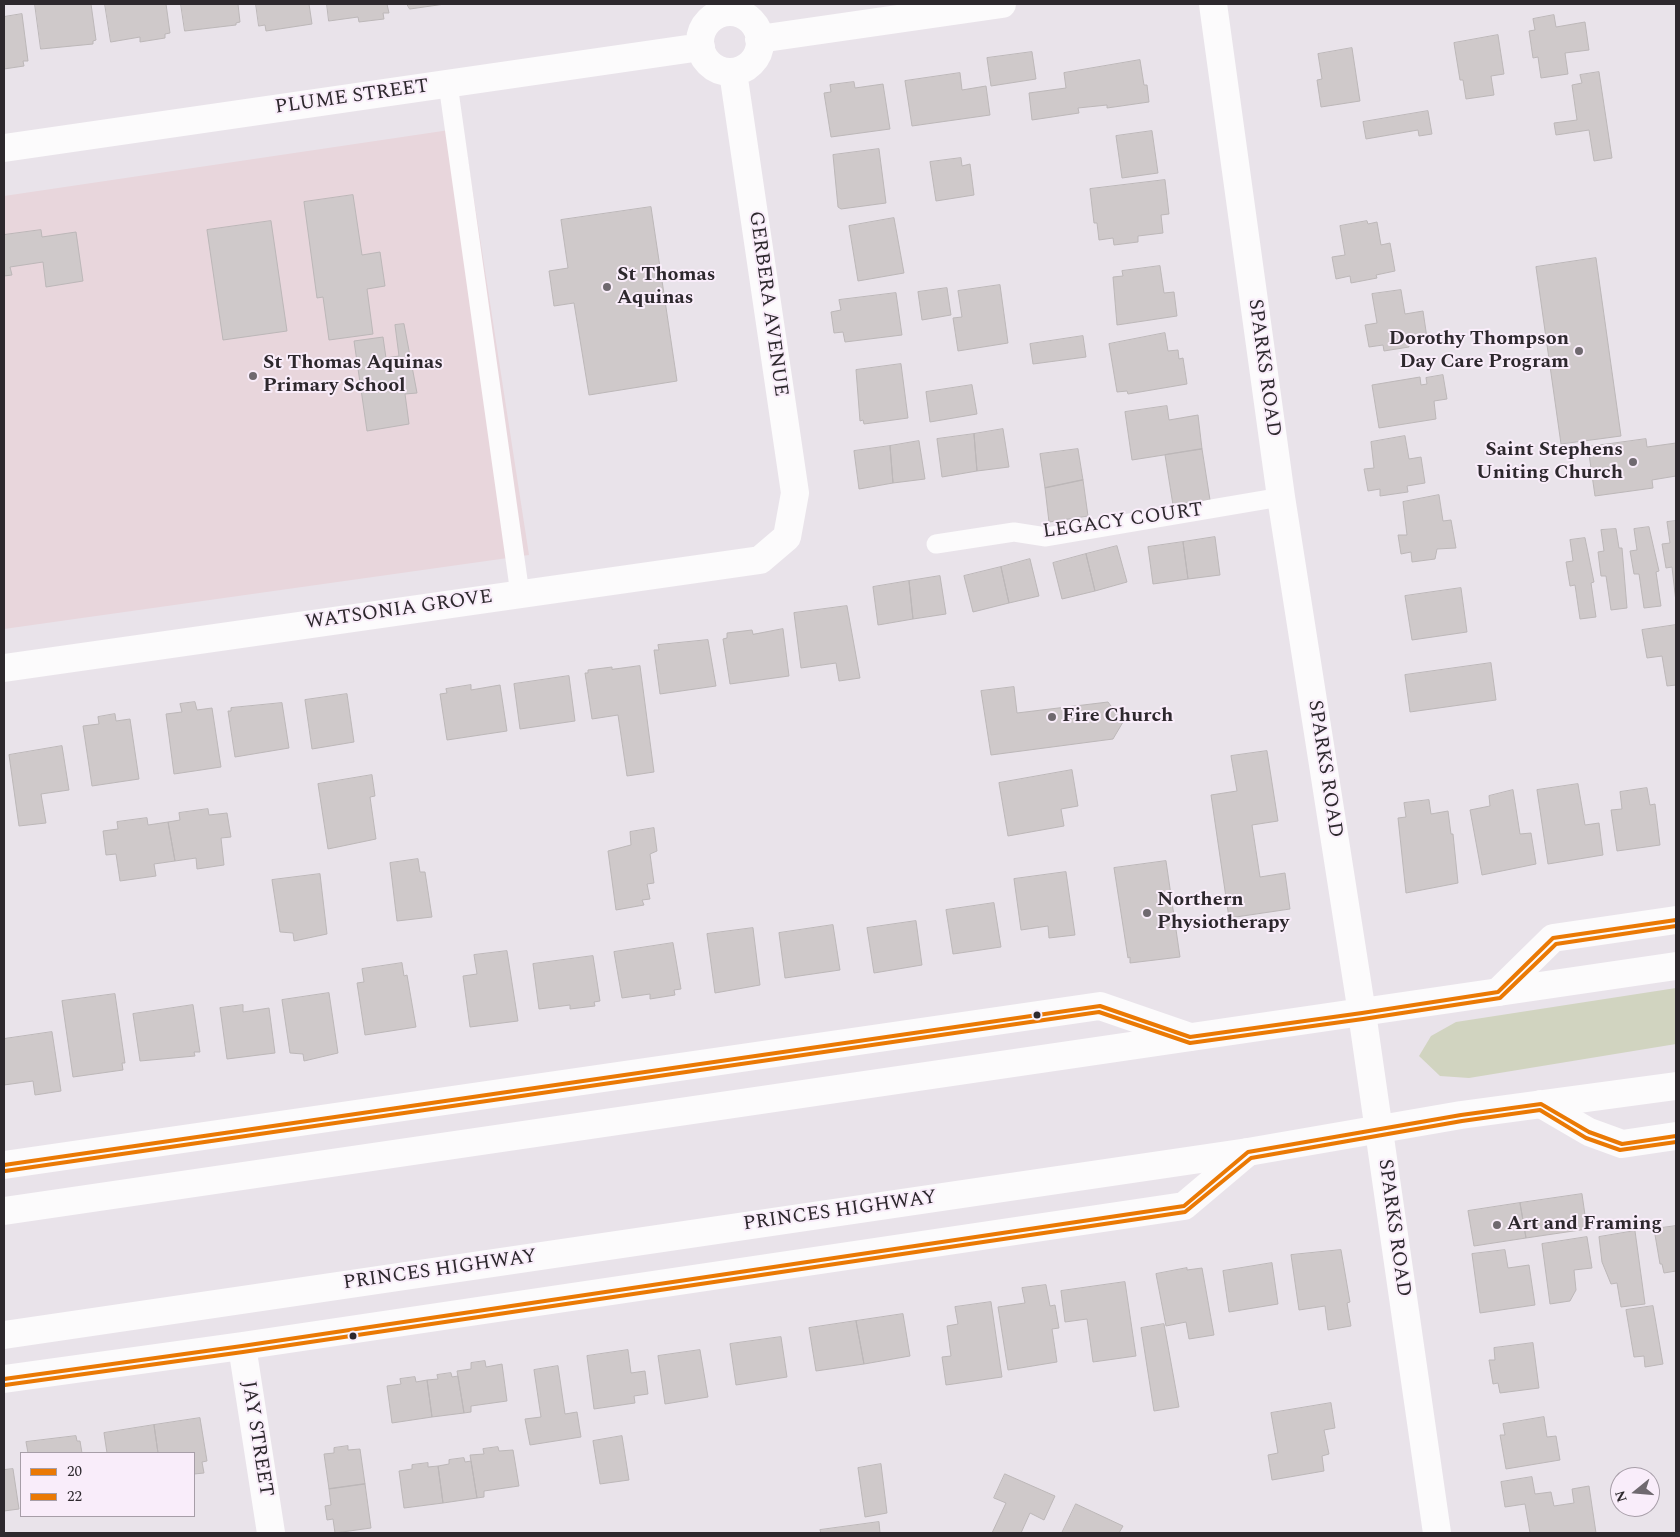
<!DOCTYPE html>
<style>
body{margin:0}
#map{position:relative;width:1680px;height:1537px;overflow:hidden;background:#e9e3ea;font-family:Spectral,serif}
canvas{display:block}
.frame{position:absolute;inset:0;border:5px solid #2d282d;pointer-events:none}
.legend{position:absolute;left:20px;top:1452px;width:175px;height:65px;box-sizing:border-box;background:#f9edfa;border:1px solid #a79ea8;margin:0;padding:6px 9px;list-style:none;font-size:15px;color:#2d282d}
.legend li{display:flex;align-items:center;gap:10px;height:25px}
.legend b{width:25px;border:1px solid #a79ea8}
.north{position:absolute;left:1610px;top:1467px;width:50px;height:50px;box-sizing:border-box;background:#f9edfa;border:1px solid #a79ea8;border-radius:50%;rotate:253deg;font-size:14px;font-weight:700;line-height:20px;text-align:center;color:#2d282d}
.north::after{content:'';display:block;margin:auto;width:18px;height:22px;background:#6f696f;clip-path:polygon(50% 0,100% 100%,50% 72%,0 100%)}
</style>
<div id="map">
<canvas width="1680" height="1537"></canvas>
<div class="frame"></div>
<ul class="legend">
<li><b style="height:6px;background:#ea7904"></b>20</li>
<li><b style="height:6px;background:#ea7904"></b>22</li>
</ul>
<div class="north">N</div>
</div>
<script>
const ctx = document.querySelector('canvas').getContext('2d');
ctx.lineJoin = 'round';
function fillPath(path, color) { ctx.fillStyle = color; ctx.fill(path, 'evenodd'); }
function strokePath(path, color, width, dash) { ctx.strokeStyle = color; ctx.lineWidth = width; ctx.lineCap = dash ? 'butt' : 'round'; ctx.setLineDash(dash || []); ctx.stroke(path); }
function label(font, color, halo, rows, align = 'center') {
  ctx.font = font + ' Spectral,serif'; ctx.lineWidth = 4; ctx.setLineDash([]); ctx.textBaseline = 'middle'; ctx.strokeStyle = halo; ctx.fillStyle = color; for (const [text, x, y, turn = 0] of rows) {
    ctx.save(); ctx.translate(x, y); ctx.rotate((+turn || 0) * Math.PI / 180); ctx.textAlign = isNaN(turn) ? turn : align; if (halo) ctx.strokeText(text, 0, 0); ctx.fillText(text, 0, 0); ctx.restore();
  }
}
const education = new Path2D(`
 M463,128l66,427 -525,74v-433z`);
const green = new Path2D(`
 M1676,988v56l-207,34 -29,-2 -21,-20 12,-20 25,-14z`);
const building = new Path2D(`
 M35,4h56l5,36 -3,1v3l-52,5z
 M105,4h61l4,29 -5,1v4l-25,4v-5l-29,5z
 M181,4h57l2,18 -4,1v2l-51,6z
 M256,4h53l3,20 -46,7 -1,-6 -6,1z
 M327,4h60l2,9h-6l1,6 -25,3 -1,-5 -29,4z
 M407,4h38l-35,5z
 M22,14l6,47h-5l1,5 -20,3v-52z
 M1554,15l2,12 29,-5 4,28 -24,3 3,21 -27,4 -3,-21 -5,1 -4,-27 6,-1 -2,-11z
 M1498,35l6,39 -13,2 3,19 -28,4 -3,-19h-3l-6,-37z
 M1352,48l8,53 -39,6 -4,-27 5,-1 -4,-25z
 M1032,52l4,27 -45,7 -4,-28z
 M1140,60l4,25h3l2,17 -42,6v-3l-29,3 1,5 -47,7 -3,-27 37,-5 -2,-15z
 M1599,72l13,86 -18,3 -5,-31 -33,5 -2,-12 23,-3 -5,-35 10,-2 -2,-8z
 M960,73l2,17 24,-4 4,29 -78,11 -7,-45z
 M854,82l1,6 28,-4 7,45 -59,8 -7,-44 7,-1 -1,-7z
 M1428,111l4,23 -13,2 -1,-6 -52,9 -3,-17z
 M1152,131l6,42 -36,5 -6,-42z
 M879,149l7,54 -45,6 -3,-2 -5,-52z
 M961,158l1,8 8,-2 4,31 -38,6 -6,-39z
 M1165,180l4,34 -8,1 2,18 -25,3v6l-24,3 -1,-7 -14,2 -2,-17h-3l-4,-34z
 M353,195l9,60 18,-3 5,34 -18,3 6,45 -44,6 -6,-43 -6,1 -13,-96z
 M651,207l26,174 -88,14 -15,-92 -20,3 -5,-35 19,-3 -7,-48z
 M894,218l10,55 -46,8 -9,-55z
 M271,221l16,110 -64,9 -16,-110z
 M1367,221l1,3 9,-2 4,23 9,-2 5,28 -19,4 1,3 -26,5 -1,-7 -14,3 -4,-22 13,-2 -5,-29z
 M41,230l1,7 34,-5 7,49 -37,6 -3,-25 -33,5 2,8 -8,1v-41z
 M1596,258l25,178 -60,8 -25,-177z
 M1160,266l4,27 10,-1 3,24 -60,9 -4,-48 10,-1 -1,-5z
 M1000,285l8,58 -50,8 -5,-33 9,-1 -4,-26z
 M947,288l4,27 -29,5 -4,-28z
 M1401,290l4,24 18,-3 4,27 -18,3v6l-25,4 -1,-6 -14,2 -4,-22 12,-2 -5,-29z
 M896,293l6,42 -57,7 -2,-10 -9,1 -3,-21 10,-2 -2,-10z
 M404,324l13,69 -12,1 4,30 -42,7 -13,-90 29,-4 3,21 13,-2 -4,-31z
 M1165,333l3,18 10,-1 1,9 4,-1 4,26 -59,10 -1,-3 -10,1 -8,-48z
 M1083,336l3,21 -53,7 -3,-20z
 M901,364l7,54 -44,6 -1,-4 -3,1 -4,-51z
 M1443,375l4,24 -13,2 2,18 -57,9 -7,-43 48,-8 1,8 6,-1 -1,-6z
 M972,385l5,29 -47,8 -4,-30z
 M1167,406l2,14 29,-5 4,34 -70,11 -7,-48z
 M1003,429l6,38 -32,4 -3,-37z
 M974,434l3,37 -35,6 -5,-38z
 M1405,436l4,23 12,-2 4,26 -18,3 1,6 -28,4v-7l-12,2 -4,-22 10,-1 -3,-26z
 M1646,439l1,8 29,-4v33l-24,4 1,8 -58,8 -7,-49z
 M919,441l6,38 -32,4 -3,-37z
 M890,446l3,37 -34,6 -5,-38z
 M1078,449l5,31 -38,8 -5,-34z
 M1202,449l8,51 -37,5 -8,-50z
 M1083,480l5,36 -39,6 -4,-34z
 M1439,495l4,26 8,-1 5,28 -19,1 -2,10 -23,3 -1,-10 -10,2 -3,-19h9l-4,-33z
 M1676,521v81l-4,-35 -6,1 -4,-24 8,-1 -3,-21z
 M1649,527l10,44 -3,1 5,34 -17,2 -5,-34h-5l-4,-23 7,-1 -3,-21z
 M1616,529l3,19h3l5,60 -16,2 -5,-34h-5l-3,-24 6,-1 -3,-21z
 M1215,537l5,38 -32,4 -5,-37z
 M1585,538l9,44 -3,1 5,34 -16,2 -5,-34 -5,1 -4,-24 7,-1 -3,-21z
 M1183,542l5,37 -35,5 -5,-37z
 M1117,546l10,36 -32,9 -9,-37z
 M1086,554l9,37 -33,8 -9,-36z
 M1030,559l9,37 -30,7 -8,-36z
 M1001,567l8,36 -36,9 -9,-36z
 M940,576l6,38 -33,5 -4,-38z
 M909,581l4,38 -35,6 -5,-38z
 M1461,588l6,44 -55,8 -7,-44z
 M847,606l13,72 -21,3 -3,-18 -35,5 -7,-55z
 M1676,625v60l-9,1 -5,-30 -15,2 -5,-28z
 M783,629l6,47 -59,8 -7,-45 4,-1v-5l25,-3 1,4z
 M708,640l8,46 -56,8 -6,-44h5l-1,-5z
 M1491,663l5,37 -86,12 -5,-37z
 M640,666l14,106 -27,4 -9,-61 -26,4 -7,-46h3v-3l24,-3v2z
 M569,676l6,45 -55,8 -6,-45z
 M471,685v5l29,-5 7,46 -60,9 -7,-46 7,-1 -1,-4z
 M1014,687l3,26 91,-11 15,20 -10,17 -122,16 -10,-64z
 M347,694l7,48 -42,7 -7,-49z
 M195,702l2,8 15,-2 9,59 -47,7 -8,-60 16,-2 -2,-8z
 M282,703l7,45 -54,9 -7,-46h3v-3z
 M115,714l1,7 14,-2 9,60 -47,7 -9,-60 16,-2 -1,-7z
 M62,746l7,44 -28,4 5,29 -27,3 -10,-71z
 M1267,751l11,70 -26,4 8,52 25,-4 5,36 -61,9 -18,-123 26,-4 -6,-35z
 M1072,770l6,36 -17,3 3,17 -56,10 -9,-53z
 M372,775l3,21 -5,1 6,42 -48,10 -10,-65z
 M1578,784l7,41 14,-2 4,32 -55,9 -11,-74z
 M1647,788l3,17 5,-1 5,41 -43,6 -6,-41 11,-1 -2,-17z
 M1513,790l7,44 11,-1 5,31 -54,11 -12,-65 20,-4 -1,-10z
 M1429,800l2,14 17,-3 3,23h2l5,49 -52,10 -8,-75 8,-1 -2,-14z
 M208,809l1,6 18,-2 4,24 -10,1 3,27 -27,4 -1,-11 -21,3 -7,-39 12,-2 -1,-7z
 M147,818l1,7 20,-3 7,39 -21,3 2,12 -36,5 -4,-27 -10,1 -3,-24 15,-2 -1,-7z
 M654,828l3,23 -7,3 4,29 -7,1 3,15 -8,1 2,5 -28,5 -8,-59 23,-6 -1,-13z
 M418,859l2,13h5l7,45 -35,4 -7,-58z
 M1166,861l14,96 -50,6v-6l-2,1 -14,-90z
 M1066,872l9,63 -26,3 -1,-12 -27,4 -7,-51z
 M320,874l7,60 -33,7 -1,-8 -13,-1 -8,-52z
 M994,903l7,44 -48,7 -7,-44z
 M916,921l6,44 -48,8 -7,-45z
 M833,925l7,45 -55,8 -6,-45z
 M753,928l7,57 -45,8 -8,-59z
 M673,943l8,46 -7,1 1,5 -25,4v-5l-28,4 -8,-46z
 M507,951l11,70 -48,6 -7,-51 14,-2 -3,-19z
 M593,956l7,45 -6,1 1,4 -25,3v-4l-31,4 -6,-45z
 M402,963l2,13 3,-1 9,52 -51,8 -8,-52 7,-1 -2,-13z
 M329,993l9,60 -34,8 -1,-7 -13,-1 -8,-53z
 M115,994l10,69h-3l1,7 -50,7 -11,-76z
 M193,1005l7,47h-6l1,4 -55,5 -7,-47z
 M243,1005v7l26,-4 6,45 -48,6 -7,-51z
 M52,1032l9,59 -26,4 -2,-14 -29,4v-46z
 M1582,1194l5,35 -61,9 -6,-35z
 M1520,1203l6,35 -52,8 -6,-35z
 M1676,1226v45l-12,2 -2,-9h-2l-6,-35z
 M1635,1231l10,73 -24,3 -4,-24 -6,1 -9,-22 -3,-25z
 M1587,1237l5,31 -18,2 2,20 -6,11 -20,3 -8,-60z
 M1341,1250l9,52 -3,1 4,23 -23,4 -3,-24 -26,4 -8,-55z
 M1505,1250l3,18 21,-3 6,40 -55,8 -8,-59z
 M1272,1263l6,41 -49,8 -6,-41z
 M1187,1268v2l15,-2 12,67 -25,4 -3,-17 -20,4 -10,-52z
 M1125,1282l11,74 -43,6 -6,-43 -22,3 -4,-31z
 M1046,1285l4,21 5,-1 4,23 -7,1 5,33 -49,8 -10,-63 27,-4 -3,-15z
 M991,1302l11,75 -56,8 -4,-28 9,-1 -4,-30 11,-2 -3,-17z
 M1653,1306l10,58 -18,3 -1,-11 -10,1 -8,-47z
 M903,1314l7,42 -46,8 -8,-43z
 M856,1321l8,43 -48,7 -7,-43z
 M1164,1324l15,83 -25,4 -13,-83z
 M781,1337l6,40 -51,8 -6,-41z
 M1533,1343l6,45 -39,5 -2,-10 -5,1 -4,-24h6l-1,-12z
 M628,1350l3,23 14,-2 3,23 -14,2 1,7 -41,6 -7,-53z
 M700,1350l8,47 -43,7 -7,-48z
 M485,1361l1,6 16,-3 5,37 -36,5v6l-7,1 -7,-42 14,-2v-6z
 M558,1366l7,48 12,-2 4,25 -51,8 -5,-26 16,-2 -7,-47z
 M451,1373l1,4 6,-1 6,37 -32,4 -5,-37 11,-1 -1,-4z
 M415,1377l1,5 11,-2 5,37 -40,6 -5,-37 14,-2 -1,-5z
 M1331,1403l4,25 -11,2 5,24 -7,2 2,15 -52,9 -4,-25 10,-2 -7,-40z
 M1544,1417l3,20 9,-1 4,24 -54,9 -6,-34h5l-2,-11z
 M200,1418l7,43 -5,1 2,11 -10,1v-21h-36l-4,-28z
 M154,1425l4,28h-51l-3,-20z
 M76,1436l1,5h3l2,12h-54l-2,-11z
 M622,1436l7,44 -29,4 -7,-43z
 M348,1446v4l12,-1 5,35 -36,5 -5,-35 10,-1v-5z
 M498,1447l1,4 14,-1 6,36 -35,5v6l-7,1 -7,-43 14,-1 -1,-5z
 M464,1458l1,4 6,-1 6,37 -34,5 -5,-37 11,-2v-4z
 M428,1463v4l10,-1 5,37 -39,5 -5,-37 13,-2v-4z
 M881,1464l6,49 -22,4 -7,-49z
 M13,1469l6,40 -15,2v-41z
 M1005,1474l50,22 -11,24 -14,-7 -9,20h-29l14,-30 -12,-5z
 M1532,1477l3,17 16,-2 3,14 20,-3 -2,-14 17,-3 7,47h-66l-5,-29 -20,3 -4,-25z
 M365,1484l6,44 -36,5 -2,-14 -6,1 -2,-14 6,-1 -2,-16z
 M1076,1504l47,22 -4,7h-57z
 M879,1522l1,11h-59l-1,-3z`);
const service = new Path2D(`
 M448,84l72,510
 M936,544l78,-12 32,5 235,-40`);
const minor = new Path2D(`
 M700 42a30 30 0 1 1 60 0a30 30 0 1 1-60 0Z
 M759,39l243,-35
 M4,148l697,-101
 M4,668l756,-108 27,-23 8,-44 -62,-421
 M1498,992l55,-54 123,-18
 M1541,1104l48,28 33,12 54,-8
 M4,1165l1096,-159 90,31
 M242,1346l29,187
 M4,1379l238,-33 942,-140 64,-54`);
const tertiary = new Path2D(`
 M1213,4l68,493 81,516 75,520`);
const trunk = new Path2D(`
 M4,1211l1672,-245
 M4,1335l1244,-183 213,-37 215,-29`);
const bus1 = new Path2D(`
 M4,1165l1096,-159 90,31 172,-24 136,-21 55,-54 123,-18
 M4,1379l238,-33 942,-140 64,-54 213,-37 80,-11 48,28 33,12 54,-8`);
const bus2 = new Path2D(`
 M5,1171l1094,-159 91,31 173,-24 137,-21 56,-54 120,-18
 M5,1385l238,-33 942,-140 66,-54 211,-37 78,-11 46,28 34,12 56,-8`);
const markers = [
 [607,287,5,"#6f696f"],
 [1579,351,5,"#6f696f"],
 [253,376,5,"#6f696f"],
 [1633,462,5,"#6f696f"],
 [1052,717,5,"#6f696f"],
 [1147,913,5,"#6f696f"],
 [1037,1015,4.5,"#2d282d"],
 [1497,1225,5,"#6f696f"],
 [353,1336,4.5,"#2d282d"]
];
const streetNames = [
 ["PLUME STREET",352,98,-8],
 ["GERBERA AVENUE",767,304,82],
 ["SPARKS ROAD",1263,368,82],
 ["LEGACY COURT",1123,522,-8],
 ["WATSONIA GROVE",399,611,-8],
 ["SPARKS ROAD",1324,769,81],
 ["PRINCES HIGHWAY",840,1212,-8],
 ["SPARKS ROAD",1393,1228,82],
 ["PRINCES HIGHWAY",440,1271,-8],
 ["JAY STREET",256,1439,81]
];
const poiNames = [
 ["St Thomas",617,276],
 ["Aquinas",617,299],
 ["Dorothy Thompson",1569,340,"right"],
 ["Day Care Program",1569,363,"right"],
 ["St Thomas Aquinas",263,364],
 ["Primary School",263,387],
 ["Saint Stephens",1623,451,"right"],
 ["Uniting Church",1623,474,"right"],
 ["Fire Church",1062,717],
 ["Northern",1157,901],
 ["Physiotherapy",1157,924],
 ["Art and Framing",1507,1225]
];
fillPath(education, '#e8d6dc');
fillPath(green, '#d1d4c0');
fillPath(building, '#cfc9ca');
strokePath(building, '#bcb7b8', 1);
strokePath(service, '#fcfbfc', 19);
strokePath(minor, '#fcfbfc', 28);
strokePath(tertiary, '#fcfbfc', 28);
strokePath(trunk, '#fcfbfc', 28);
strokePath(bus1, '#ea7904', 4);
strokePath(bus2, '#ea7904', 4);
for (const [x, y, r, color] of markers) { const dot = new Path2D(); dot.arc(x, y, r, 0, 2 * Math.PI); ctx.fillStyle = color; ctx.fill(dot); strokePath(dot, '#f9edfa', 2); }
label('20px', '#2d282d', '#f9edfa', streetNames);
label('bold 20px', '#2d282d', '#f9edfa', poiNames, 'left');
</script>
